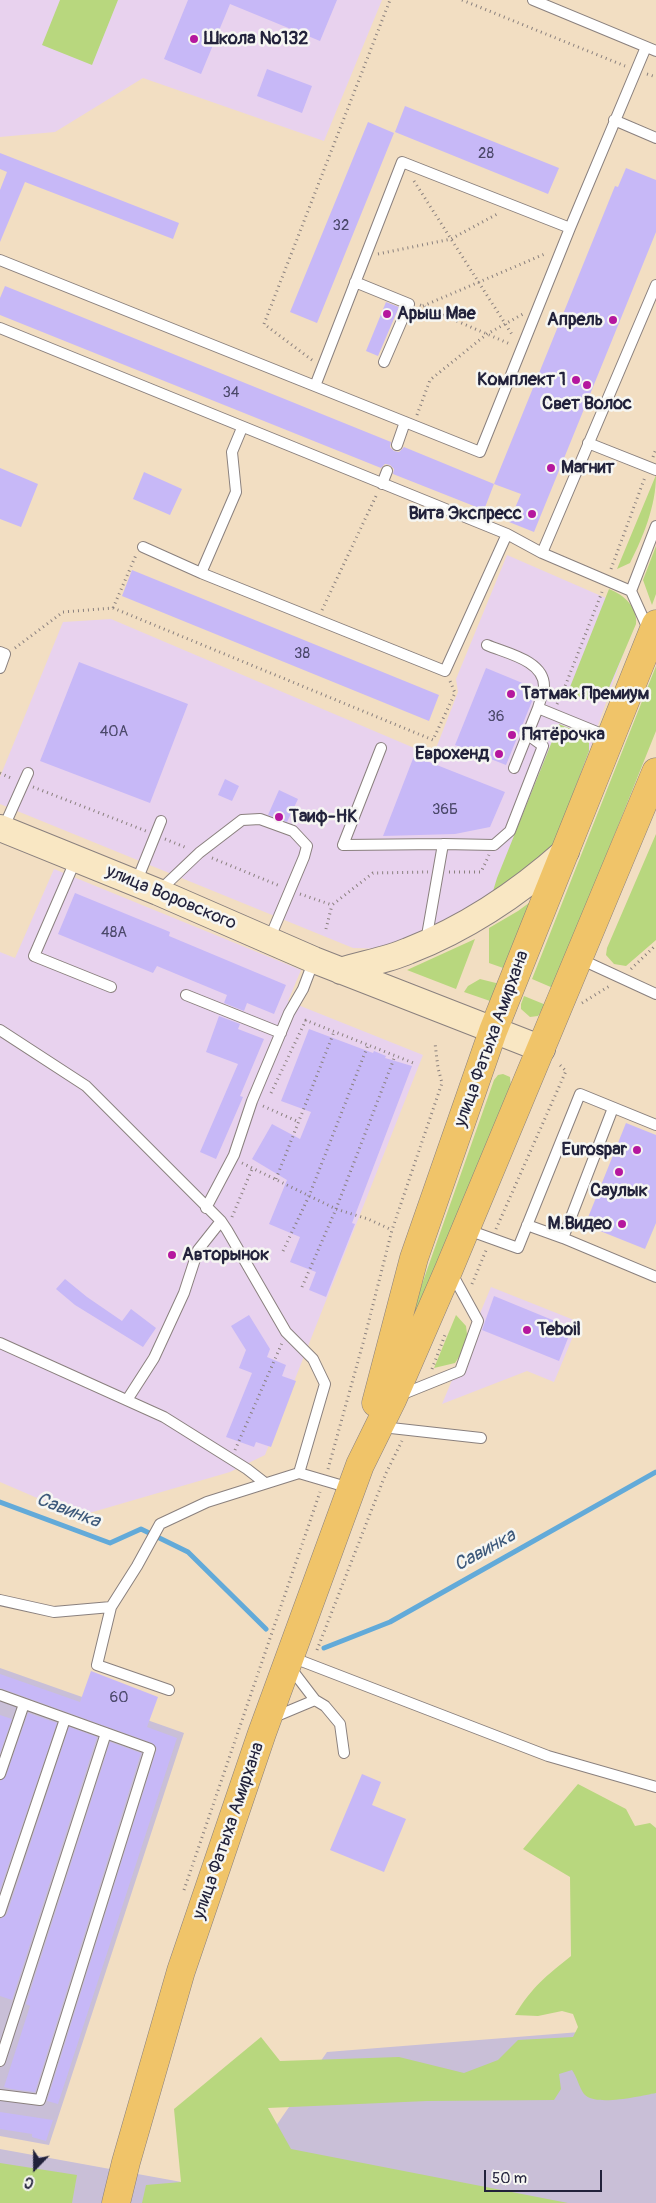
<!DOCTYPE html>
<meta charset="utf-8">
<style>
body{margin:0}
#map{position:relative;width:656px;height:2203px;overflow:hidden;background:#f2dec2;font-family:Pangolin,sans-serif}
canvas{display:block}
.north{position:absolute;left:10px;top:2143px;width:50px;height:50px;-webkit-text-stroke:4px #f6f6f2;paint-order:stroke;rotate:202deg;font-size:14px;font-weight:700;line-height:20px;text-align:center;color:#22223b}
.north::after{content:'';display:block;margin:auto;width:18px;height:22px;background:#22223b;clip-path:polygon(50% 0,100% 100%,50% 72%,0 100%)}
.scale{position:absolute;left:484px;top:2170px;width:118px;height:22px;box-sizing:border-box;border:2px solid #22223b;border-top:0;padding-left:6px;font-size:15px;line-height:18px;white-space:nowrap;color:#22223b;-webkit-text-stroke:4px #f6f6f2;paint-order:stroke}
</style>
<div id="map">
<canvas width="656" height="2203"></canvas>
<div class="north">С</div>
<div class="scale">50 m</div>
</div>
<script>
const ctx = document.querySelector('canvas').getContext('2d');
ctx.lineJoin = 'round';
function fillPath(path, color) { ctx.fillStyle = color; ctx.fill(path, 'evenodd'); }
function strokePath(path, color, width, dash) { ctx.strokeStyle = color; ctx.lineWidth = width; ctx.lineCap = dash ? 'butt' : 'round'; ctx.setLineDash(dash || []); ctx.stroke(path); }
function label(font, color, halo, rows, align = 'center') {
  ctx.font = font + ' Pangolin,sans-serif'; ctx.lineWidth = 5; ctx.setLineDash([]); ctx.textBaseline = 'middle'; ctx.strokeStyle = halo; ctx.fillStyle = color; for (const [text, x, y, turn = 0] of rows) {
    ctx.save(); ctx.translate(x, y); ctx.rotate((+turn || 0) * Math.PI / 180); ctx.textAlign = isNaN(turn) ? turn : align; if (halo) ctx.strokeText(text, 0, 0); ctx.fillText(text, 0, 0); ctx.restore();
  }
}
const built = new Path2D(`
 M0,0h382l-58,141 -181,-63 -88,54 -55,5z
 M507,555l131,57 -49,139 -33,88 -40,48 -129,62 -34,-1 -353,-144v-27l63,-155 48,-3 322,137 25,-64 -2,-13z
 M54,869l247,101 -13,31 135,54 -158,400 -35,17 -151,44 -79,-34v-530l15,6z
 M491,1287l88,35 -25,60 -27,-11 -85,33z`);
const industrial = new Path2D(`
 M0,1668l184,65 -135,412 -49,-9z
 M656,2026v177h-656v-54l231,42 96,-139z`);
const green = new Path2D(`
 M60,0h58l-26,65 -50,-20z
 M656,475c0,31 -13,62 -26,88l-13,6z
 M656,546v48l-4,11 -9,-25z
 M609,589c15,6 29,18 27,35l-28,66 -16,10 -9,-1 -15,-7z
 M656,666v65l-103,257 -21,-9z
 M559,724l27,11 3,7v9l-33,88 -7,13 -59,49 7,-23z
 M656,834v106l-30,26 -12,-2 -8,-9 1,-7z
 M533,900l-27,69 -17,-6v-35l29,-17z
 M475,939l-19,50 -49,-19z
 M480,979l20,5 -7,18 -29,-10 4,-6z
 M524,996l22,9 -8,11 -8,1 -9,-8v-5z
 M503,1074l7,3 1,10 -102,254 -6,-3 91,-258 4,-5z
 M456,1315l10,11 2,17 -13,20 -21,5z
 M578,1784l48,25 9,17 15,-3 6,5v265c-16,3 -61,14 -72,1 -5,-7 -7,-17 -12,-24l-13,4 2,15 -7,11 -127,1 -159,7 23,41 277,54h-426l4,-18 35,-3 -7,-73 87,-72 19,24 119,-4 65,16 34,-13 20,-20 55,-3 5,-10 -5,-13 -11,-3 -24,5 -23,-1c17,-28 31,-39 56,-59l-1,-79 -47,-28z
 M0,2163l77,12 -5,28h-72z`);
const stream = new Path2D(`
 M0,1502l110,41 31,-14 47,23 78,77
 M324,1648l66,-26 266,-150`);
const building = new Path2D(`
 M188,0h149l-17,41 -90,-37 -29,70 -37,-15z
 M267,69l45,17 -10,27 -45,-17z
 M405,106l154,62 -11,26 -153,-62z
 M368,122l26,11 -77,190 -27,-11z
 M0,153l179,70 -6,16 -148,-57 -25,60v-52l7,-18 -7,-3z
 M626,168l30,12v52l-122,300 -25,-10 12,-28 -27,-10 121,-298 3,1z
 M5,286l386,156 -1,5 4,4 5,1 5,-5 90,37 -10,26 -91,-36 1,-5 -4,-4 -5,-1 -4,4 -381,-153v-17z
 M386,302l13,5 -21,49 -12,-5z
 M0,468l38,16 -17,43 -21,-8z
 M144,472l38,17 -12,26 -37,-16z
 M132,570l307,125 -10,26 -307,-125z
 M79,662l109,42 -38,99 -110,-42z
 M486,668l51,21 -31,76 -51,-20z
 M414,756l91,36 -15,35 -35,7 -72,2z
 M225,779l14,7 -7,15 -14,-6z
 M279,790l19,9 -11,23 -19,-7z
 M75,893l95,39 -1,4 117,49 -12,29 -27,-11 -3,8 -20,-8 3,-8 -70,-29 -4,7 -95,-39z
 M219,1016l21,8 -2,5 26,10 -24,57 3,1 -27,62 -16,-7 38,-88 -32,-12z
 M309,1029l64,24 1,-2 12,5 -1,2 27,8 -60,157 3,1 -29,73 -17,-7 7,-18 -26,-10 10,-25 -31,-13 18,-44 -35,-21 20,-35 28,15 11,-27 -30,-11z
 M626,1123l30,12v88l-11,26 -60,-24z
 M65,1279l22,18 35,24 9,-12 25,19 -13,19 -68,-42 -19,-16z
 M494,1296l78,32 -13,33 -77,-31z
 M249,1315l21,34 -3,8 19,8 -4,11 14,5 -25,66 -15,-5 -2,5 -28,-10 26,-64 -13,-5 7,-18 -15,-24z
 M91,1671l67,26 -11,30 30,11 -119,366 -11,-3 110,-353 -5,-5 -152,-55v-14l80,28z
 M28,1713l29,10 -57,167v-109l6,-5z
 M0,1715l12,4 -12,34z
 M69,1727l28,10 -85,263 -12,-4v-77l7,-5z
 M110,1742l31,11 -106,339 -24,-3 -7,-2 26,-81 -4,-2z
 M362,1774l19,8 -9,23 34,14 -22,53 -54,-22z
 M0,2112l53,8 -7,21 -14,-4v-3l-32,-5z`);
const path = new Path2D(`
 M462,0l163,66
 M647,74l9,3
 M414,181l99,155
 M378,254l73,-15 48,-26
 M420,305l90,39
 M423,306l124,-53
 M312,360l-48,-36 126,-324
 M417,415l13,-35 57,-46 36,-20
 M653,457l3,-8
 M611,569l34,-92
 M113,608l23,-53
 M322,610l55,-116
 M15,648l48,-36 50,-4 320,132 22,-47 -5,-12
 M557,704l5,-10 40,-102
 M0,773l13,6
 M33,787l113,44
 M165,839l22,9
 M212,858l68,28
 M449,872h32l8,-17
 M300,894l32,11 41,-32 55,-1
 M326,929l6,-24
 M631,969l25,-24
 M582,1003l29,-18
 M305,1020l111,44
 M271,1093l35,-73
 M263,1106l36,16
 M242,1163l94,46 32,10 24,11
 M276,1179l58,-147
 M232,1217l20,-48
 M496,1229l70,-158 -8,-8
 M283,1251l26,-55 59,-151
 M472,1284l15,-36
 M302,1287l34,-78 59,-153
 M432,1369l13,-34
 M235,1450l47,-107
 M328,1469l37,-133 27,-106 50,-147 -4,-15 -3,-25
 M317,1650l69,-177 16,-32
 M184,1890l136,-398`);
const lane = new Path2D(`
 M533,0l123,51
 M614,120l42,18
 M0,260l480,192 90,-224 76,-181
 M355,282l54,22 -25,58
 M0,328l507,206 35,19 89,38
 M315,386l87,-224 168,66
 M242,428l-10,24 4,40 -35,81 244,98 62,-137
 M588,443l68,27
 M397,445l8,-23
 M382,484l5,-13
 M143,547l58,26
 M542,553l114,-268
 M649,631l-18,-40 25,-65
 M487,645c18,8 57,15 57,41 -1,7 -4,15 -6,22l71,29
 M0,652l5,2 -5,14
 M381,748l-38,97 100,-1
 M514,768l24,-60
 M3,829l25,-56
 M76,859l-42,97 77,31
 M136,883l25,-62
 M159,891l40,-38 43,-33 18,-1 33,12 14,15 -3,11 -35,83
 M426,941l17,-97 51,1 16,-14 33,-85 -15,-11
 M580,959l76,35
 M186,995l95,38
 M0,1030l86,56 135,135 6,9 59,102 27,27 12,25 -26,89
 M206,1208l28,-53 18,-54 37,-88 14,-24 11,-29
 M527,1225l36,13 50,-130
 M468,1230l50,18 62,-154 76,31
 M563,1238l93,39
 M0,1343l164,74 83,52 18,14
 M398,1396l62,-25 18,-50 -27,-49
 M127,1400l27,-42 30,-65 14,-43 23,-29
 M382,1427l99,11
 M0,1600l54,12 57,-5 26,-41 23,-42 47,-22 92,-29 51,15
 M111,1607l-14,58 72,25
 M291,1657l257,99 108,31
 M289,1666l26,34 10,6 15,18 4,29
 M0,1695l150,54 -110,351 -40,-5
 M272,1718l43,-18
 M0,1774l24,-70
 M0,1912l65,-193
 M0,2061l106,-328`);
const secondary = new Path2D(`
 M0,828l158,64 156,68 228,89
 M341,971c22,-7 46,-11 67,-20 59,-23 111,-58 158,-100`);
const primary = new Path2D(`
 M376,1403l38,-145 79,-227 163,-407
 M116,2203l10,-41 55,-191 81,-238 98,-268 33,-67 56,-129 207,-497`);
const markers = [
 [194,39,5,"#b5179e"],
 [387,314,5,"#b5179e"],
 [613,320,5,"#b5179e"],
 [576,380,5,"#b5179e"],
 [587,385,5,"#b5179e"],
 [551,468,5,"#b5179e"],
 [532,514,5,"#b5179e"],
 [511,694,5,"#b5179e"],
 [512,735,5,"#b5179e"],
 [499,754,5,"#b5179e"],
 [279,817,5,"#b5179e"],
 [637,1150,5,"#b5179e"],
 [619,1172,5,"#b5179e"],
 [622,1224,5,"#b5179e"],
 [172,1255,5,"#b5179e"],
 [527,1330,5,"#b5179e"]
];
const numberNames = [
 ["28",486,154],
 ["32",341,226],
 ["34",231,393],
 ["38",302,654],
 ["36",496,717],
 ["40А",114,732],
 ["36Б",445,810],
 ["48А",114,933],
 ["60",119,1698]
];
const poiNames = [
 ["Школа №132",204,39],
 ["Арыш Мае",397,314],
 ["Апрель",603,320,"right"],
 ["Комплект 1",566,380,"right"],
 ["Свет Волос",587,404,"center"],
 ["Магнит",561,468],
 ["Вита Экспресс",522,514,"right"],
 ["Татмак Премиум",521,694],
 ["Пятёрочка",522,735],
 ["Еврохенд",489,754,"right"],
 ["Таиф-НК",289,817],
 ["Eurospar",627,1150,"right"],
 ["Саулык",619,1191,"center"],
 ["М.Видео",612,1224,"right"],
 ["Авторынок",182,1255],
 ["Teboil",537,1330]
];
const streetNames = [
 ["улица Воровского",171,898,23],
 ["улица Фатыха Амирхана",492,1039,-70],
 ["улица Фатыха Амирхана",229,1831,-71]
];
const waterNames = [
 ["Савинка",68,1511,21],
 ["Савинка",485,1551,-29]
];
fillPath(built, '#e8d2ee');
fillPath(industrial, '#c9bfd7');
fillPath(green, '#b8d77e');
strokePath(stream, '#62aad9', 5);
fillPath(building, '#c7b8f7');
strokePath(lane, '#8a807e', 12);
strokePath(secondary, '#8a807e', 28);
strokePath(primary, '#8a807e', 29);
strokePath(path, '#8a807e', 3, [1, 4]);
strokePath(lane, '#fff', 10);
strokePath(secondary, '#f9e7c3', 26);
strokePath(primary, '#f0c469', 28);
for (const [x, y, r, color] of markers) { const dot = new Path2D(); dot.arc(x, y, r, 0, 2 * Math.PI); ctx.fillStyle = color; ctx.fill(dot); strokePath(dot, '#f6f6f2', 2); }
label('15px', '#4b486a', null, numberNames);
label('bold 18px', '#22223b', '#f6f6f2', poiNames, 'left');
label('18px', '#22223b', '#f6f6f2', streetNames);
label('italic 19px', '#3c587a', '#f6f6f2', waterNames);
</script>
